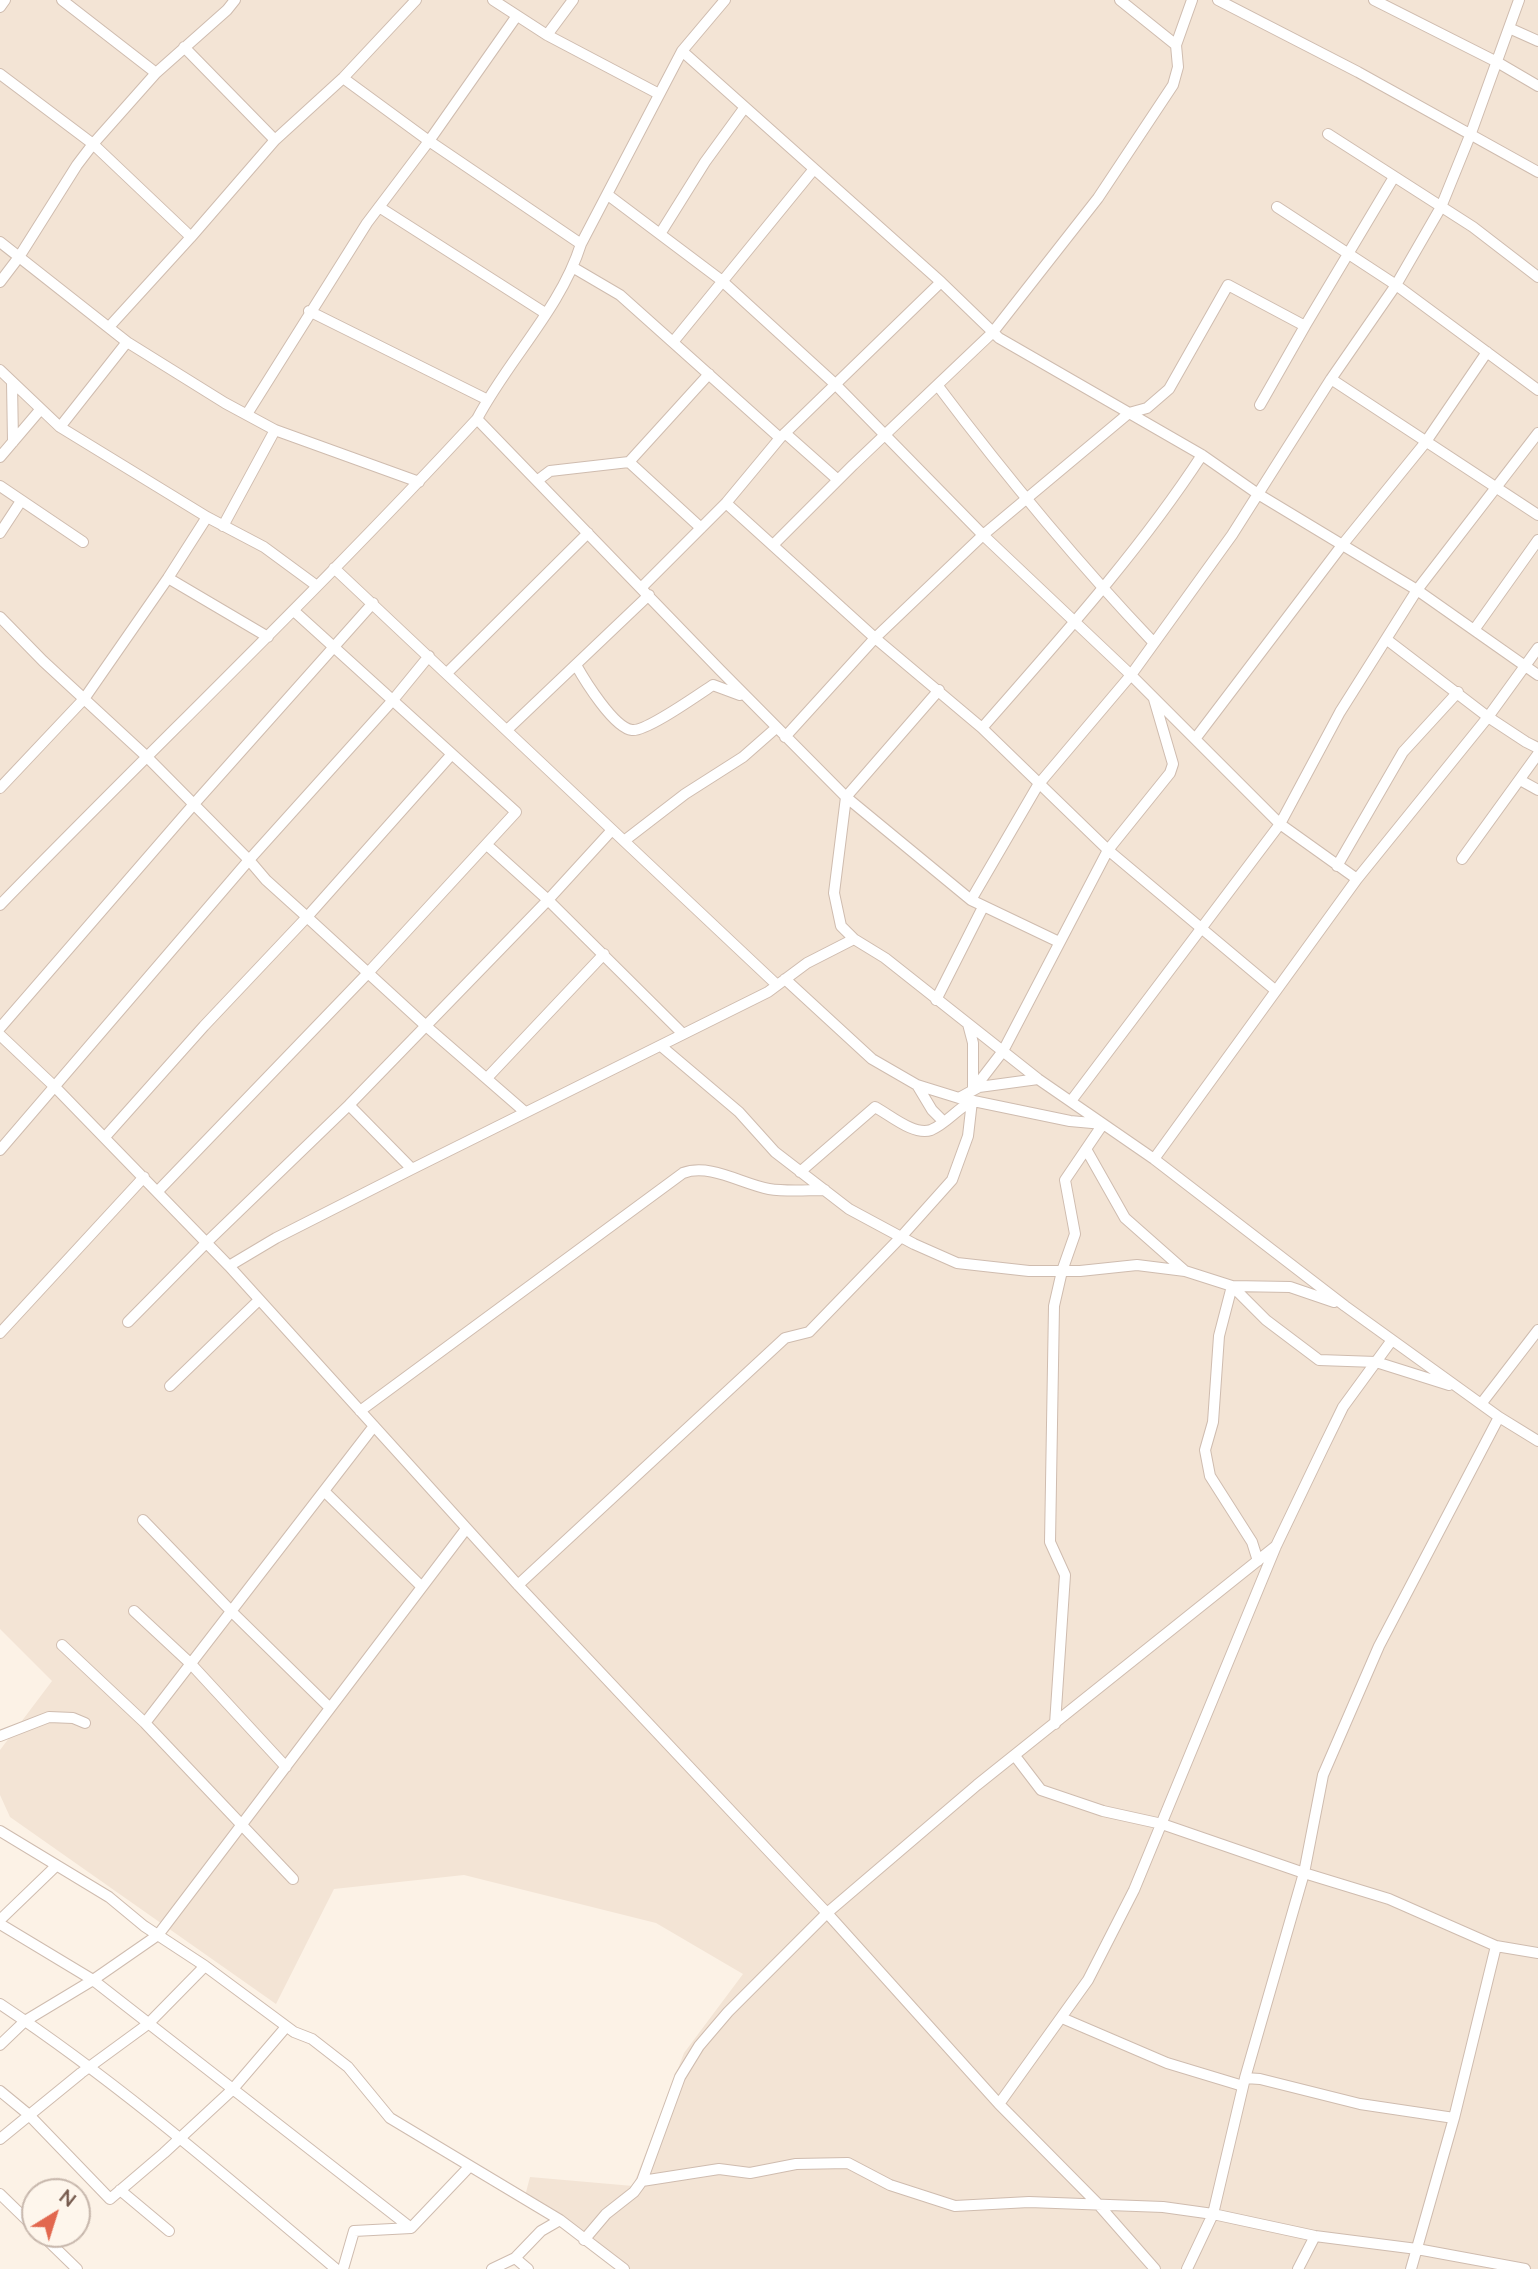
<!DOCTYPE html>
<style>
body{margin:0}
#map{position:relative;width:1538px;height:2269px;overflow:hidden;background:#fcf2e6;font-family:Lato,sans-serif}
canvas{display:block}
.north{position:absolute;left:21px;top:2178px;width:70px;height:70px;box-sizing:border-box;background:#fef6ec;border:2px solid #c7b7ac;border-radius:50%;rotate:38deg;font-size:19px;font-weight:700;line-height:28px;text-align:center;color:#74584b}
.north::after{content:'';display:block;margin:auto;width:24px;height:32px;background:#e2684f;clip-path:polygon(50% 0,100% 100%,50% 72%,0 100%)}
</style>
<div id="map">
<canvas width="1538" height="2269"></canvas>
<div class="north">N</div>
</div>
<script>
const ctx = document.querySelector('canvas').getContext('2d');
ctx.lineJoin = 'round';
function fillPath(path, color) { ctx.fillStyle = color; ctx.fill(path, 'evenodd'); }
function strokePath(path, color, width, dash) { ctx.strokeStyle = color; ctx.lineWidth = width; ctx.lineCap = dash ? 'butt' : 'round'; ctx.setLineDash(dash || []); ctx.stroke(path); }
const residential = new Path2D(`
 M0,0h1538v2269h-910l-103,-73 5,-19 103,9 51,-133 59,-79 -87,-51 -192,-48 -130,14 -58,115 -266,-187 -10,-22v-45l52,-69 -52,-52z`);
const street = new Path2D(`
 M62,0l94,73
 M493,0l54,35 112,59
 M1120,0l56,45
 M1218,0l140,72 180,100
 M1374,0l123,62 41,24
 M0,7l5,-7
 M1509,28l29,13
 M547,35l26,-35
 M184,47l91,93
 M682,51l259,231 58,56 203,117 56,39 159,96 121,85
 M0,74l93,70 98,93
 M343,78l86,63 152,103
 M1328,134l145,93 65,50
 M608,195l113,85 114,104 148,151 148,140 149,149 77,55
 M379,207l166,106
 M1277,207l119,78 142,105
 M660,234l45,-72 40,-55
 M0,242l127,100 98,61 50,27 144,52
 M574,268l46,27 160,143
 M0,282l19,-25 58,-92 16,-21 63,-71 71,-63 8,-10
 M309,311l179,89
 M109,327l82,-90 84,-97 68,-62 73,-78
 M673,342l141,-173
 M0,370l60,57 147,90 57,30 53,39
 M1331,379l207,136
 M12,382l1,60
 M938,386c67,89 139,176 216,257
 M1260,405l45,-79
 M247,414l120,-191 62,-82 87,-124
 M477,419l243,251 126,127 125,103 88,42
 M60,427l67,-85
 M785,433l53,47
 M0,457l40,-47
 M629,462l72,66
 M538,480l12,-9 79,-9 80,-88
 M0,486l83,56
 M726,503l149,135 107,90 126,122 167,140
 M223,526l52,-96
 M0,533l21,-32
 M774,544l79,-79 140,-133 105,-134 75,-113 5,-18 -2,-22 16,-45
 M334,568l443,417
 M168,578l100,59
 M641,588l85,-85 54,-65 161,-156
 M0,617l43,44 103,95 103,104 17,20 41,37 145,-163
 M1474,630l64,-90
 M1386,639l102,78 38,25 12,6
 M576,665c9,16 38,63 56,65 14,2 67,-36 81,-45l27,10
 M447,673l141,-140
 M939,690l-93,107 -12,96 7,33 13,13 31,19 153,121 116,80 191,147 154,111 39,24
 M982,728c77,-88 156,-175 220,-273
 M507,730l142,-135
 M785,737l90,-99 108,-103 146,-122 18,-5 22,-19 59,-104 77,41 89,-149
 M1195,739l148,-195 82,-101 62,-91
 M1520,780l18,10
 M0,788l84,-89 84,-121 39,-61
 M612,830l-64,70 135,134
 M624,841l61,-47 58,-37 33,-29
 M1462,859l76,-105
 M1337,866l66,-114 55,-60
 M971,900l67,-115 93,-110 101,-140 99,-156 65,-94 45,-78 30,-74 48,-133
 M0,905c159,-163 323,-319 477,-486 31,-59 84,-111 104,-175l101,-193 43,-51
 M785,979l87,80 45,26 42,13 20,-11 59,-8
 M936,1000l47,-93
 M968,1024l5,19v47
 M0,1028l194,-224 179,-201
 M0,1035l55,52 174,179 289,319 309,328 172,191 98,99 58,66
 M661,1046l78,66 36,40 74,57 65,35 43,19 72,8h51l57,-6 48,6 47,15 58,1 44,15
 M487,1078l117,-124
 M917,1085l15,25 11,11
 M973,1090l30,-39 105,-201 62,-77 3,-9 -19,-65
 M959,1098l111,23 33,3 -38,56 10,54 -13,37 -8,35 -4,236 15,33 -10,149
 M1071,1101l209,-277 60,-112 77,-122 121,-157
 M349,1105l63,64
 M105,1137l99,-111 103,-109 119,109 99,86
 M1086,1149l39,69 60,53
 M0,1150l249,-290 144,-160 36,-44
 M1154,1159l203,-280 131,-162 50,-69
 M800,1172l75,-65c15,8 39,29 56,23 15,-6 27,-22 41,-29
 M158,1191l209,-217 149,-162 -222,-201
 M229,1266l47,-28 136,-69 356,-177 39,-29 47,-24
 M1232,1286l-13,50 -6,86 -8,28 5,26 42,66 6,19
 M1232,1286l34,34 53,40 57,2 73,23
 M128,1322l78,-79 143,-138 199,-205 -61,-55
 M0,1333l144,-156
 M170,1386l89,-86
 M1481,1404l57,-74
 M360,1411l323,-238c27,-10 59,11 86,16 18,3 38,1 56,1
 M324,1491l98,96
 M143,1520l88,91 99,97
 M518,1585l267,-247 24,-6 92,-95 51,-57 16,-44 4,-35
 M134,1611l57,53 95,103
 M62,1645l83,78 148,156
 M145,1723l229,-297
 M0,1736l49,-19 24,1 12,5
 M1015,1756l26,34 62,21 59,13 142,49 85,26 107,47 42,7
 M0,1831l109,66 35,29 61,40 89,66 18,7 36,28 42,51 170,102 64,49
 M0,1920l56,-54
 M0,1924l93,56 318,248
 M0,2004c119,79 227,173 336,265
 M1062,2018l105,45 76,23
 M0,2045l25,-24 68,-41 65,-45 308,-406
 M1245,2078l15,1 100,25 94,14
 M0,2091l28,23 82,85 54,-46 68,-63 54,-63
 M999,2104l89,-124 46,-90 142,-344 47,-98 20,-41 49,-67
 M0,2139l81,-66 67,-49 57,-58
 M642,2181l77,-12 31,4 46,-9 52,-1 42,22 65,21 74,-4 134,5 50,7 102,22 102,13 108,20
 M120,2190l49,41
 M0,2194l35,34
 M41,2234l36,35
 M584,2240l22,-26 28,-22 8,-11 38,-104 19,-31 29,-34 99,-99 150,-128 299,-239
 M515,2258l13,11
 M343,2269l11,-38 57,-3 59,-62
 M492,2269l23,-11 26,-27 19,-11
 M1187,2269l26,-55 32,-136 59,-205 19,-98 56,-129 120,-229
 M1298,2269l17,-33
 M1411,2269l43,-151 42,-172`);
fillPath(residential, '#f3e4d5');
strokePath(street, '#cfbcaf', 12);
strokePath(street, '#fff', 10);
</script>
